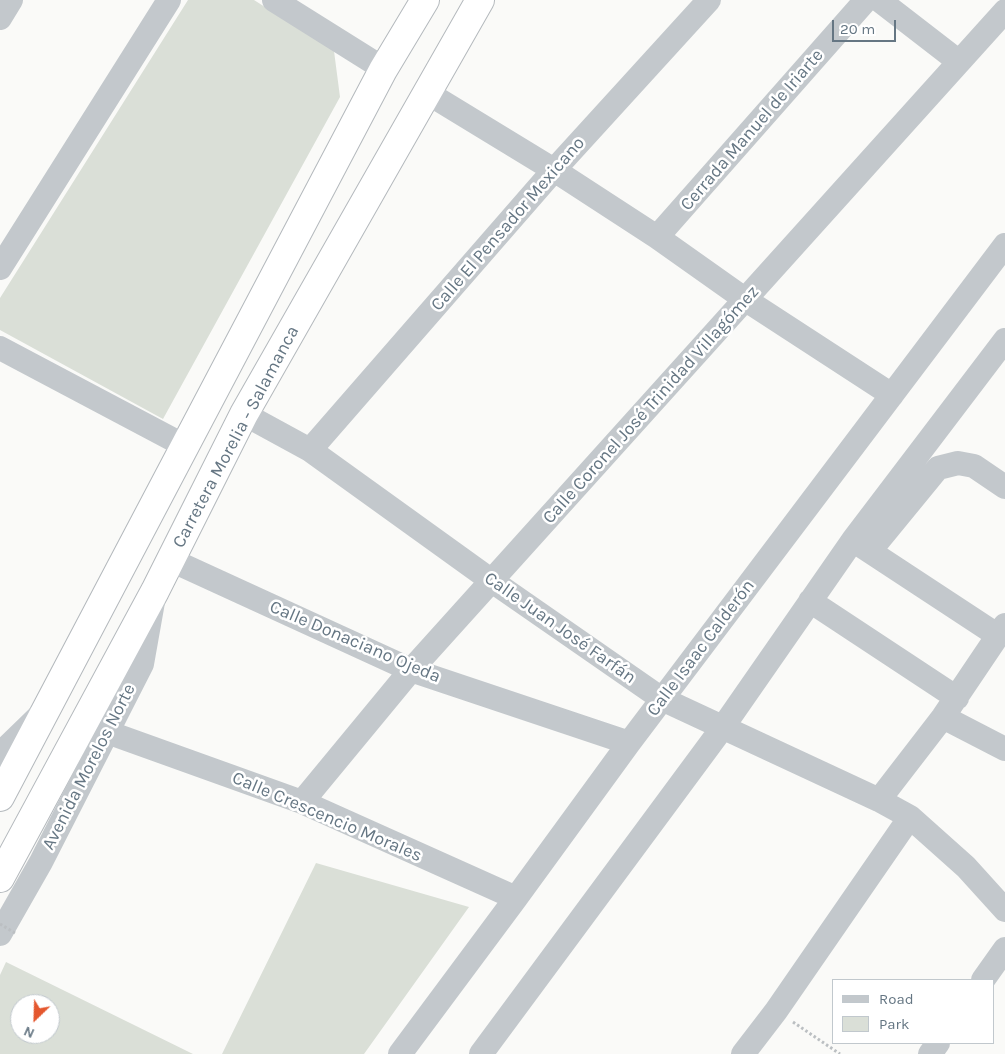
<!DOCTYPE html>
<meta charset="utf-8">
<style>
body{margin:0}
#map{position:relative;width:1005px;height:1054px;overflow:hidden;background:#fafaf8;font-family:Karla,sans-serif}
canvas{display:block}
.legend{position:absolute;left:832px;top:979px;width:162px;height:65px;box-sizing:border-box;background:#fff;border:1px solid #c1c8cd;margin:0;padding:6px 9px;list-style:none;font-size:15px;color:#657683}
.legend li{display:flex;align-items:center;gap:10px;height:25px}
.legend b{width:25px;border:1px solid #c1c8cd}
.north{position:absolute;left:10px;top:994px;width:50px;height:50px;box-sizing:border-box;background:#fff;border:1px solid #c1c8cd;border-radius:50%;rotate:204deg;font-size:14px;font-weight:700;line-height:20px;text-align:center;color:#657683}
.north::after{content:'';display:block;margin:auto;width:18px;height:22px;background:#e4572e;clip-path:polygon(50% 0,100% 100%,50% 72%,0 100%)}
.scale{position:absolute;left:832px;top:20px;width:64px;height:22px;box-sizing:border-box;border:2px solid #657683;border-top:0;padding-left:6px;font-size:15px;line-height:18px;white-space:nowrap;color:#657683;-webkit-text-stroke:4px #fff;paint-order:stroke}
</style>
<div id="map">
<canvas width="1005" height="1054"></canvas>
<ul class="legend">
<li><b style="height:6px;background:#c3c8cc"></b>Road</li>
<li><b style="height:14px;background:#dadfd7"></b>Park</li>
</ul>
<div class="north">N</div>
<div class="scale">20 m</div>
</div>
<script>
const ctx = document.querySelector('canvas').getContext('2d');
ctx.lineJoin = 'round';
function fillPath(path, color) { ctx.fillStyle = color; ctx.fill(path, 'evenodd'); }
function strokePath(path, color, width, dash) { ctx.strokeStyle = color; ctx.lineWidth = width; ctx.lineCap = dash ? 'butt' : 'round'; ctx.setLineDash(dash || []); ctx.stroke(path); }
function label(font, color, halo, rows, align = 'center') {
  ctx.font = font + ' Karla,sans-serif'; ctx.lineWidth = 5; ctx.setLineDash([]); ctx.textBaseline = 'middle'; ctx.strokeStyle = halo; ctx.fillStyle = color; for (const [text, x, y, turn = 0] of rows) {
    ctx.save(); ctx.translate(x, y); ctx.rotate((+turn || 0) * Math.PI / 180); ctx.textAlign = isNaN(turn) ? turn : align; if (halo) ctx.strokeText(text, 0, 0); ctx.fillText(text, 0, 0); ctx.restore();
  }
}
const green = new Path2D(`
 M188,0h66l80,51 6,46 -177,322 -163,-89v-32z
 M316,863l153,44 -105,147h-142z
 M6,962l187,92h-193v-79zM20,1004h30v30h-30z`);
const path = new Path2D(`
 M793,1022l47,32`);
const minor = new Path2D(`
 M274,0l110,69
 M879,0l79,61
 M0,18l11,-18
 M426,92l128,78 103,67 89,63 146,95
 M657,237l209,-237
 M0,268l169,-268
 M0,348l185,98
 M244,414l66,36 182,131 170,118 217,101 31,17 56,50 39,43
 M310,450l244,-280 155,-170
 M857,543l140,92
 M870,551l68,-83 20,-5 16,3 31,21
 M171,560l240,110 218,73
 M810,601l147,97
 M943,717l62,32
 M107,732l195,70 214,96
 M0,754l38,-37
 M879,800l64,-83 62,-92
 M302,802l109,-132 594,-659
 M0,934l41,-72 101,-198 11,-62
 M983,980l22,-31
 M400,1054l116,-156 113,-155 376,-498
 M481,1054l242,-327 130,-187 152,-200
 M743,1054l33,-43 134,-194
 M930,1054l8,-11`);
const highway = new Path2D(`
 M0,797l383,-727 42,-70
 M0,878l155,-287 89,-177 236,-414`);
const pathBridge = new Path2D(`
 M0,924l15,9`);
const streetNames = [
 ["Cerrada Manuel de Iriarte",752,130,-49],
 ["Calle El Pensador Mexicano",508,224,-49],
 ["Calle Coronel José Trinidad Villagómez",651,405,-48],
 ["Carretera Morelia - Salamanca",236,437,-62],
 ["Calle Juan José Farfán",560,628,35],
 ["Calle Donaciano Ojeda",355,642,23],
 ["Calle Isaac Calderón",701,648,-53],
 ["Avenida Morelos Norte",89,767,-63],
 ["Calle Crescencio Morales",327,817,23]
];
fillPath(green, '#dadfd7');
strokePath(highway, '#b4b9bd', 30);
strokePath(path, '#bbbfc2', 3, [2.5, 2.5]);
strokePath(minor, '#c3c8cc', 24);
strokePath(highway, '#fff', 28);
strokePath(pathBridge, '#bbbfc2', 3, [2.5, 2.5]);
label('18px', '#657683', '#fff', streetNames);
</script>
